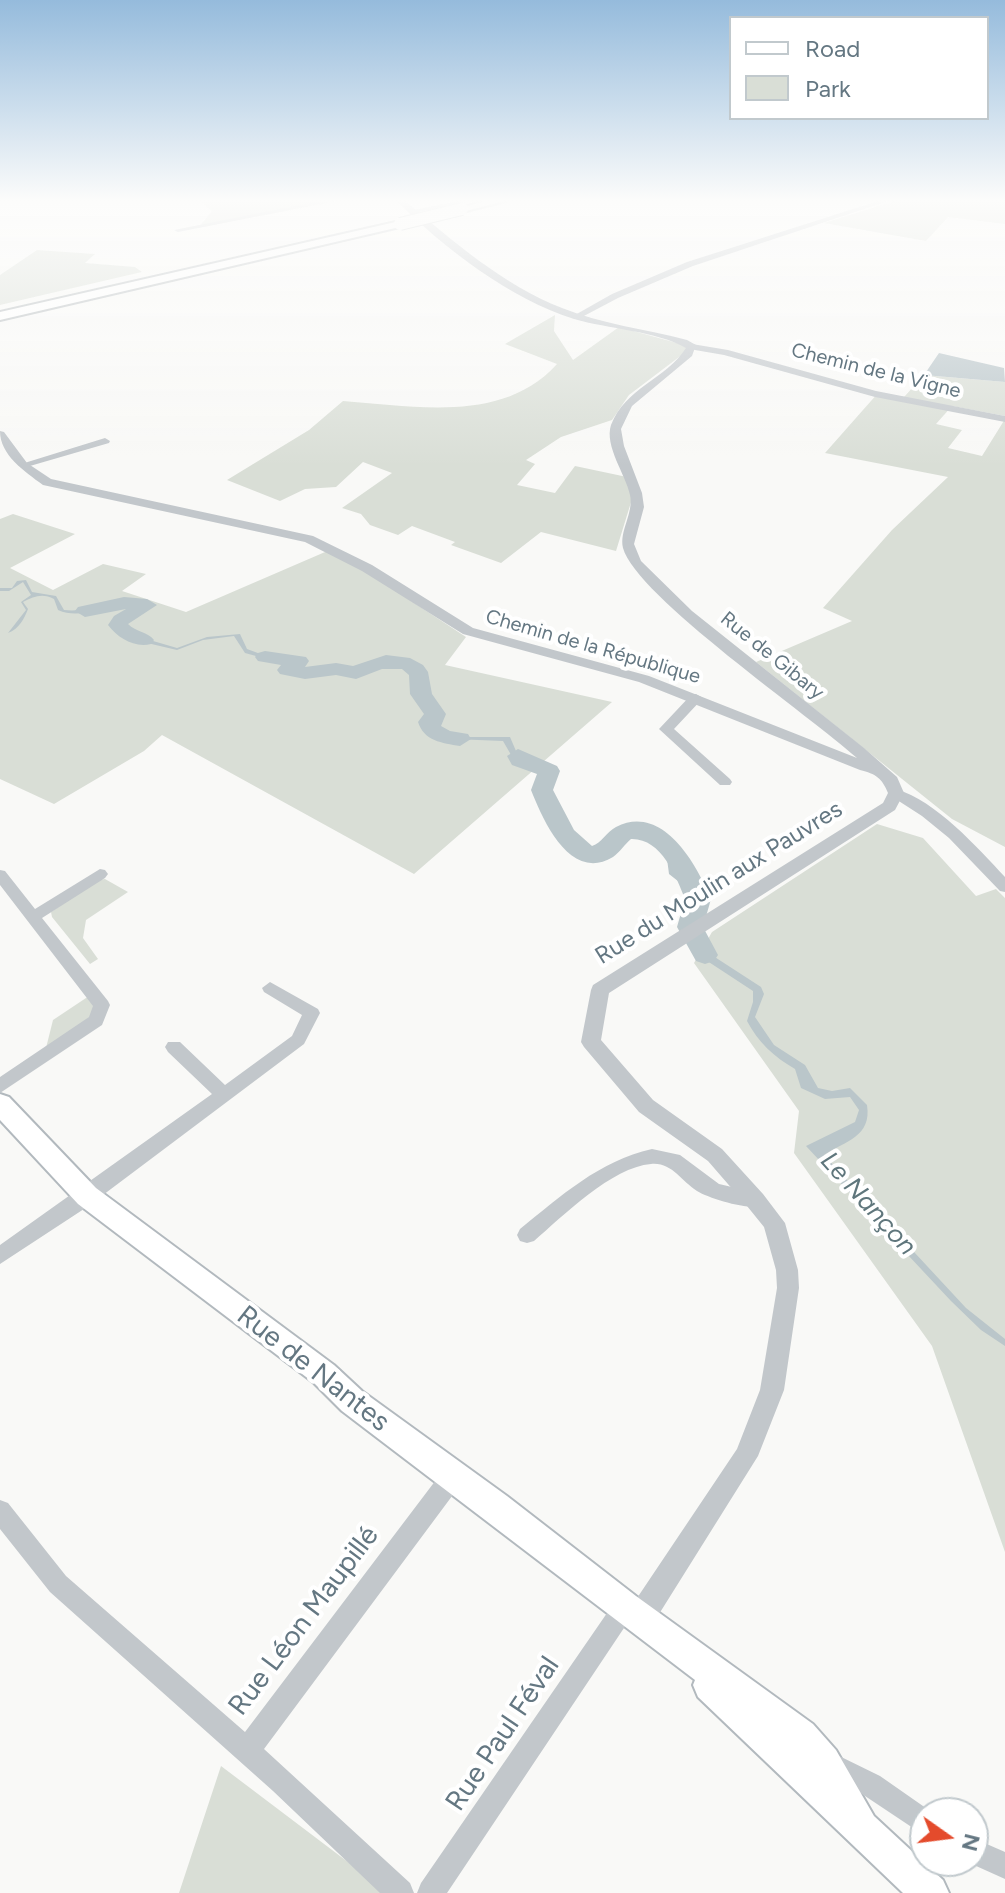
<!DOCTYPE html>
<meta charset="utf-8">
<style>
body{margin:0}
#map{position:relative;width:1005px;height:1893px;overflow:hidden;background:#f9f9f7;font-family:Figtree,sans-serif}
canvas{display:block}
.legend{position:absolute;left:729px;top:16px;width:260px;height:104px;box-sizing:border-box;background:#fff;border:2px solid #c1c9cd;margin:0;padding:10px 14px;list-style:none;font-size:24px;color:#647782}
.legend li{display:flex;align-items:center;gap:16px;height:40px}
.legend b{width:40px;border:2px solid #c1c9cd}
.north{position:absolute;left:909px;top:1797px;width:80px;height:80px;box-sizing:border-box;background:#fff;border:2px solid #c1c9cd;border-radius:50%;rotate:104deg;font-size:22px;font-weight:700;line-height:32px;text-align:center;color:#647782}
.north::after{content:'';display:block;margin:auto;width:28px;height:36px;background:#e44b2c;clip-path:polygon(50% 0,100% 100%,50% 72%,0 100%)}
</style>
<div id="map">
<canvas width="1005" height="1893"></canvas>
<ul class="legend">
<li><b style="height:10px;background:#fff"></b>Road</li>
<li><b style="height:22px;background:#d9ded6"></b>Park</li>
</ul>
<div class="north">N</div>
</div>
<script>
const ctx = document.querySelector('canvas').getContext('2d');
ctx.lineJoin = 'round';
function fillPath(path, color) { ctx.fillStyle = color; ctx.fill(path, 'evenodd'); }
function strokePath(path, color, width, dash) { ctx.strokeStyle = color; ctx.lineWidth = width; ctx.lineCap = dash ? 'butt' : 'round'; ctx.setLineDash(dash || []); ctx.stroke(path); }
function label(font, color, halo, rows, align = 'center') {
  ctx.font = font + ' Figtree,sans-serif'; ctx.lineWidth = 8; ctx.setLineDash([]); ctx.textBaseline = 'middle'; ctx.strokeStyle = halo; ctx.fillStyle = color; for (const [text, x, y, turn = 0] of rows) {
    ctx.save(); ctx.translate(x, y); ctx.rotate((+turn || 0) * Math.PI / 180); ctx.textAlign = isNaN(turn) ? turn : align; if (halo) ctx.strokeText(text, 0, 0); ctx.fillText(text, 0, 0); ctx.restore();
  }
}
const green = new Path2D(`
 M201,201h136l-139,27 14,-17z
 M895,201h110v23l-57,-7 -22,24 -102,-18z
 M37,250l58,4 -10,9 50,4 7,5 -142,33v-30z
 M555,315l-1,16 19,29 46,-33 69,19 -1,5 -58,44 -17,25 -51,17 -35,23 9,4 -18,21 38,8 20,-27 52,11 5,22 -16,52 -75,-19 -40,31 -50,-18 4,-3 -43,-16 -14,9 -28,-10 -9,-11 -19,-6 50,-35 -29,-11 -27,25 -31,2 -25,12 -53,-21 82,-50 34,-29c72,5 160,23 214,-37l-52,-20z
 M924,375l81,7v34l-53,-10 -16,18 26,6 -14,18 34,8 23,-37v428l-53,-28 -196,-157 96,-41 -29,-13 69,-78 56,-53 -123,-24 53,-60 26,4z
 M13,514l62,20 -65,34 43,22 50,-26 43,10 -24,17 64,21 146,-63 134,88 -21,28 167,37 -198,172 -252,-139 -18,16 -90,53 -54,-25v-260z
 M877,824l46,14 53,58 20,-7 9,9v654l-73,-206 -138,-193 5,-42 -105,-148 18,-31z
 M105,879l23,13 -42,28 -3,18 15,21 -8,5 -38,-47 -1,-5 47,-32z
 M89,996l5,9 -3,11 -46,36 8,-32z
 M221,1766l156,118 7,9h-205z`);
const water = new Path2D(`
 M939,353l65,15 1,14 -81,-7z
 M26,580l6,12 24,4 8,14c29,3 54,-12 84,-7l-28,17v8l16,8 41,12 30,-11 33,-3 7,15 19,7 34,3 -13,10c24,4 46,-2 70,3 16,-14 45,-17 63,-1v21l16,18 -8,12 7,10 22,5h53l9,21 29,9 1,8 -9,12c11,17 31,79 63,64 8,-4 14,-16 22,-22 41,-2 57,34 72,67l1,6 -11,21 3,6 -3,1 -6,-8 8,-10 4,-19 -24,-19 -3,-23 -30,-21 -10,1 -24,24c-41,1 -52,-42 -66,-71l10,-8 -2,-8 -30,-8 -11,-19 -50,-2 -23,-5 -7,-14 8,-10 -17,-18c6,-34 -23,-30 -47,-27l-8,9c-26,-5 -49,-1 -76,-2l-4,-1 12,-12h-24l-22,-6 -11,-17 -31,4 -26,10 -34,-8 -19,-7 -12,-10 3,-7 23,-13c-27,-6 -53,17 -80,5l-4,-11c-11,-6 -20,-3 -31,3l5,7c-4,10 -9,20 -20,24l18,-23 -5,-8 10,-7 -8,-13 -14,9h-9v-3h12l5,-7z
 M701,935l6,17 54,35 3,7 -9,23 19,28 31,20 13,23 14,3 18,-3 17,17c5,32 -22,36 -43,50l142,153 39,31v7l-24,-16 -30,-29 -145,-155 49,-24 4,-12 -9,-13 -25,2 -24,-11 -6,-19c-21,-12 -37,-27 -48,-48l6,-19v-11l-61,-40 1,-12z`);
const river = new Path2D(`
 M124,597l23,2 10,6 -29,19c8,8 20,8 26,16l-3,4c-17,4 -33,-6 -43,-19l6,-9 12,-7 -41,8 -10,-6 3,-4z
 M265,651l41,6 3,4 -4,6 31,-4 17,3 33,-11 24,3 13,7 5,7 4,22 14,20 -5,12 9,5 18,3 3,5 -11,7c-18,-3 -36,-5 -42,-24l6,-8 -14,-20 -1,-19 -7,-6h-20l-26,10 -20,-4 -31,4 -25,-5 -3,-4 4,-5 -23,-4 -3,-4 3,-4z
 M518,749l39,17 3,5 -7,19 21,40 18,16c10,-3 14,-14 24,-19 47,-24 81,38 95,72l-8,28 15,28 -4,6 -9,3 -9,-3 -19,-34 8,-28c-9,-23 -24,-61 -54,-60 -6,5 -11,13 -18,18 -43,26 -70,-37 -82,-67l6,-16 -25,-9 -5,-9z`);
const minor = new Path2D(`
 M320,201h14l-156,31 -4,-2z
 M458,201h14l-59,12 -4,-2z
 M878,201h10l-195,65 -75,32 -36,19 -7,-2 37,-21 75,-32z
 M692,344l36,6 148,41 129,25v6l-130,-25 -151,-42 -35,-6 -1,-2z
 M105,438l5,3 -1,2 -86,25 -5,-3z
 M696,694l7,4 -29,31 56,50 2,3 -2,3h-10l-61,-56 32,-34z
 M896,789c40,12 81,58 109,88v15l-5,-1 -51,-53 -27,-22 -31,-20 -2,-3 2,-3z
 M100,869l5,1 3,4 -3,4 -63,40 66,83 2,4 -8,20 -102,68v-16l89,-60 4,-11 -93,-121v-15l5,1 30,38z
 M270,982l48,27 2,4 -16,31 -217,163 -87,57v-19l212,-151 -44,-42 -3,-5 3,-5h12l45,43 67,-49 10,-21 -38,-23 -2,-4z
 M652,1149l28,6 39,29 43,10 3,6 -3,6c-14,4 -52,-7 -65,-15 -16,-10 -25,-29 -46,-27 -39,3 -88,52 -117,77l-7,2 -7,-2 -3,-6 3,-6c41,-33 79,-68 132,-80z
 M453,1465l8,3 3,8 -3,8 -197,265 146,134 4,10h-34l-107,-102 -223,-199 -50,-63v-29l8,3 58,73 179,156 200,-264z
 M624,1596l8,4 4,8 -4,8 -185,277h-30l4,-10 195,-283z
 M831,1752l49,24 53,37h-8v23l-63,-42 -40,-20 -4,-9 4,-9z
 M973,1838l32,14v27l-40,-18h8z`);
const tertiary = new Path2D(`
 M397,201h8c48,40 98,84 157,107 40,16 83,21 125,32l9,5 -4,11 -60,50 -11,23 3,17 18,47 2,14 -10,37 7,17 51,50 172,137 33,29 7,16 -9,17 -286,183 -8,47 52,60 69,49 41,45 22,29 13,47 1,18 -15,102 -26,66 -109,174 -10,3 -10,-3 -3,-10 3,-10 108,-161 23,-59 17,-102 -1,-18 -12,-43 -17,-21 -39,-45 -69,-49 -55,-65 -3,-5 10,-52 2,-5 290,-182 5,-10c-6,-15 -12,-19 -28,-23l-221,-88 -176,-48 -101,-63 -57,-29 -262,-57c-19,-14 -43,-30 -43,-54l4,1 23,31 24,16 262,57 59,29 101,63 176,48 208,82c-45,-41 -221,-162 -234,-210 -4,-17 11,-35 7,-53 -4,-20 -26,-49 -19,-70 14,-37 55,-46 75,-77 -30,-17 -78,-19 -112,-29 -62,-19 -132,-72 -177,-118z`);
const secondary = new Path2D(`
 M0,1094l9,3 87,91 238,177 28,26 145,105 129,100 177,128 23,26 38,66 69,64 6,13h-46l-205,-196 -5,-12 2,-5 -353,-269 -28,-28 -236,-179 -78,-84z`);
const primary = new Path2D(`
 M486,201h19l-43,11 -5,-3z
 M400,221l4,1v4l-404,94v-8z`);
const primaryBridge = new Path2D(`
 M400,224l62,-15`);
const farStreetnames = [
 ["Chemin de la Vigne",876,371,14],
 ["Chemin de la République",593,647,16],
 ["Rue de Gibary",772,656,39]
];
const streetNames = [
 ["Rue du Moulin aux Pauvres",719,883,-32]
];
const waterNames = [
 ["Le Nançon",868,1204,48]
];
const nearStreetnames = [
 ["Rue de Nantes",313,1369,38],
 ["Rue Léon Maupillé",304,1621,-53],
 ["Rue Paul Féval",503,1734,-56]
];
fillPath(green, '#d9ded6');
fillPath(water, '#bac6ca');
fillPath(river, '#bac6ca');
strokePath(secondary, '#b2b9be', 4);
strokePath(primary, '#b4babd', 4);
fillPath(minor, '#c2c7cb');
fillPath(tertiary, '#c2c7cb');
fillPath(secondary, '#fff');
fillPath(primary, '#fff');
strokePath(primaryBridge, '#b4babd', 14, []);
strokePath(primaryBridge, '#fff', 12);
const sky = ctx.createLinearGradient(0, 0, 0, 466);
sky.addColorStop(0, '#95bbdc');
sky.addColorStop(0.43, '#fcfcfb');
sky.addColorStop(1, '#fcfcfb00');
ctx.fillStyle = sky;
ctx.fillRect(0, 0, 1005, 466);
label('20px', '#647782', '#fff', farStreetnames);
label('24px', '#647782', '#fff', streetNames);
label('italic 26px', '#5f767c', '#fff', waterNames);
label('28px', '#647782', '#fff', nearStreetnames);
</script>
